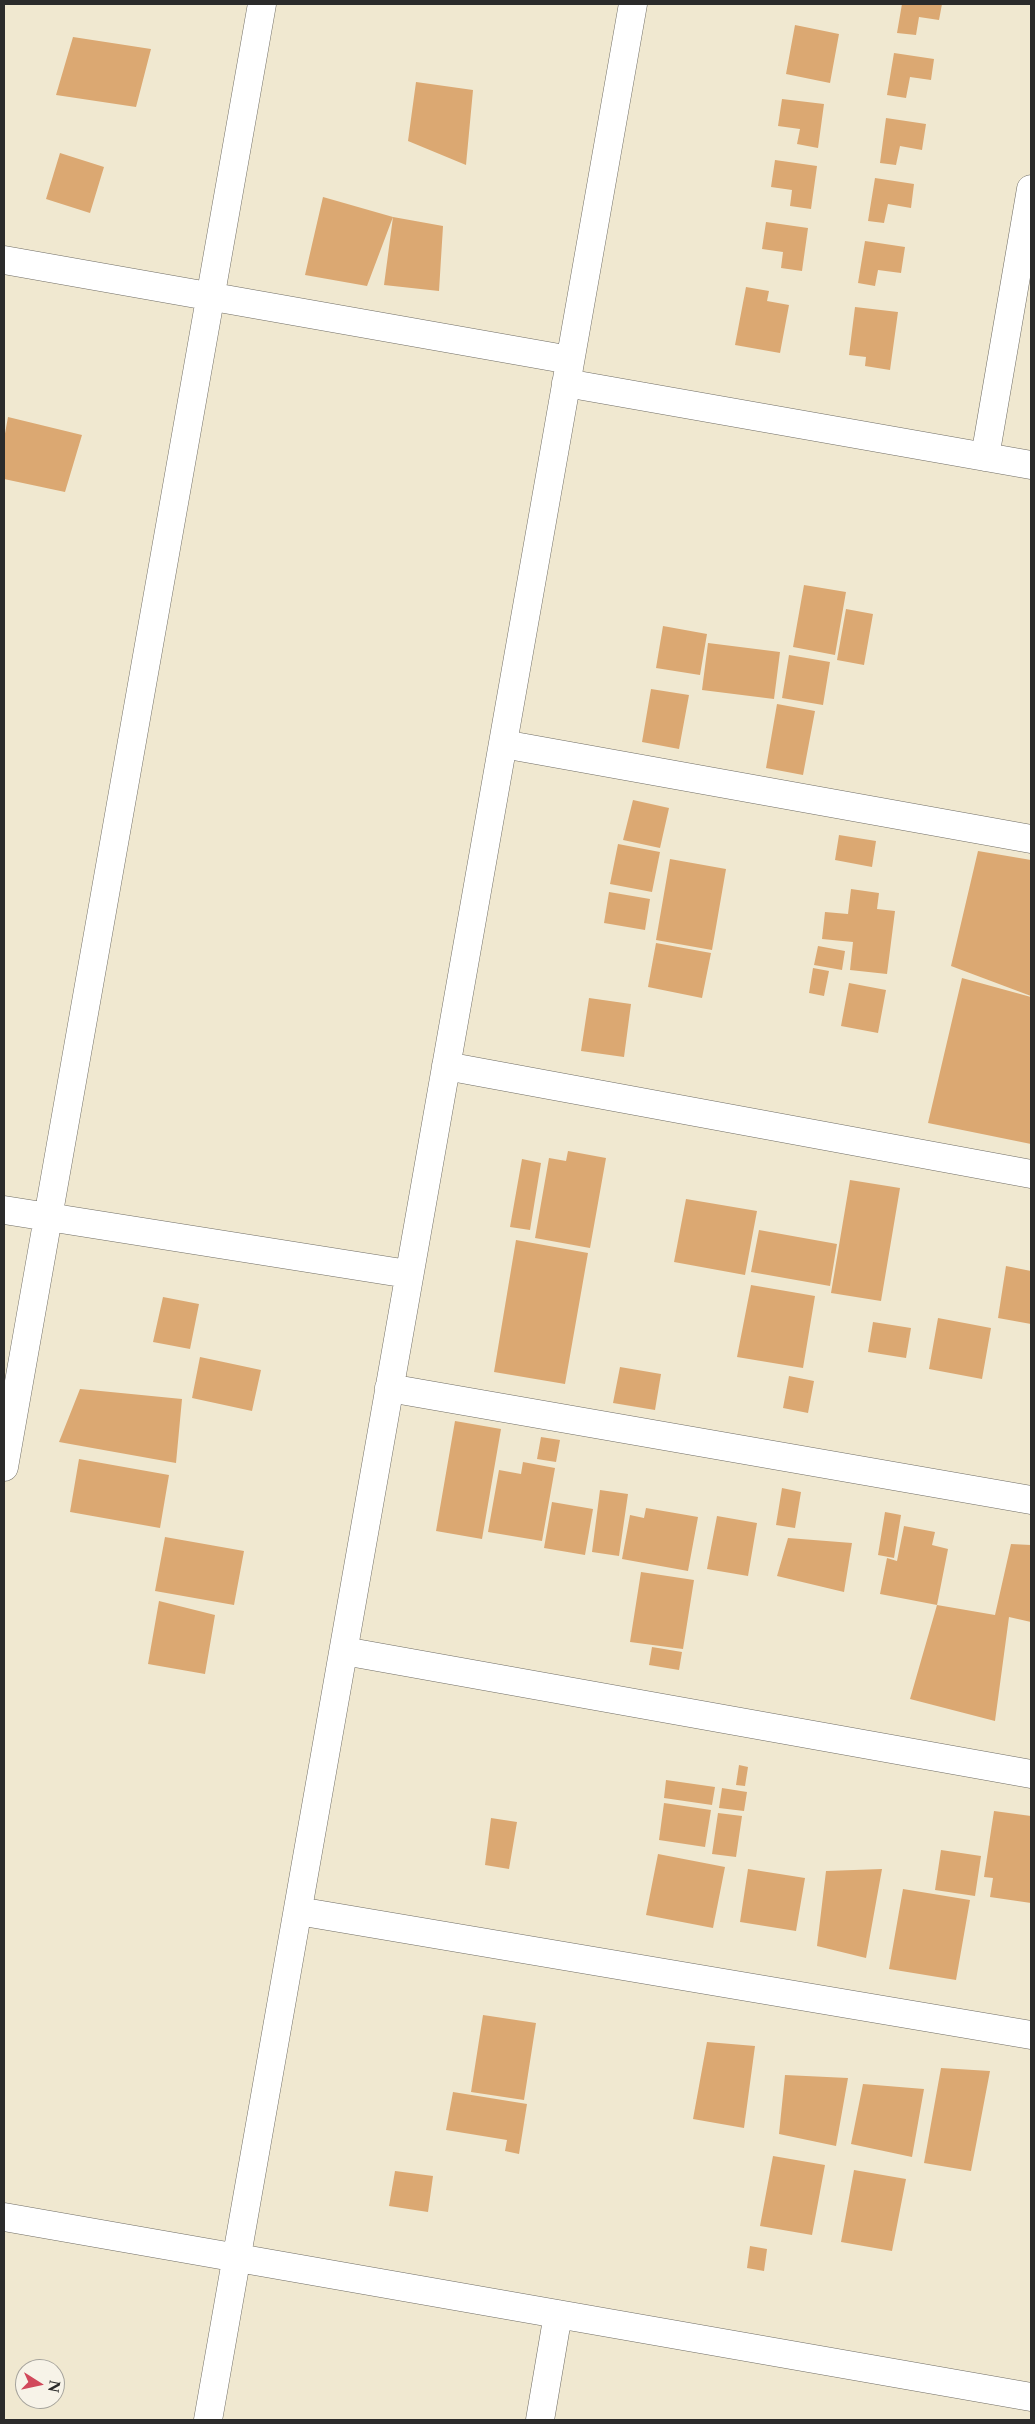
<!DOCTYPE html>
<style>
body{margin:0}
#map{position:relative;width:1035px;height:2424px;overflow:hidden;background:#f0e8d0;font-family:"Libre Caslon Text",serif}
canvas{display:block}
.frame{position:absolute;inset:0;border:5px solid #2b2b2b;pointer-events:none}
.north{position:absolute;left:15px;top:2359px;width:50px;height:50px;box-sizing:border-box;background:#f7f3e8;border:1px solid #a5a39c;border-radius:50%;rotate:100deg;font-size:14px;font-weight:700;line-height:20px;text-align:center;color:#2b2b2b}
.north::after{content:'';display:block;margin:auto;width:18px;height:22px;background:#d1495b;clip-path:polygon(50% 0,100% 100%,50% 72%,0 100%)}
</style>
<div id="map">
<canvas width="1035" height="2424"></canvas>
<div class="frame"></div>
<div class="north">N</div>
</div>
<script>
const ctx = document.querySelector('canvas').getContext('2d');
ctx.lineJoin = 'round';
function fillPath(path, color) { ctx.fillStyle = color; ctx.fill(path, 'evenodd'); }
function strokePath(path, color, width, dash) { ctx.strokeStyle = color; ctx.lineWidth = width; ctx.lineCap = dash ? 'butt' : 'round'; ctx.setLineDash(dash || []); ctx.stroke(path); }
const building = new Path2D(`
 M902,4h40l-3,16 -20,-3 -3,18 -19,-2z
 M795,25l44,9 -9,49 -44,-9z
 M73,37l78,12 -15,58 -80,-12z
 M894,53l40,6 -3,21 -21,-3 -4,21 -19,-3z
 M416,82l57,8 -7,75 -58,-24z
 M782,99l42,5 -6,44 -21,-4 3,-15 -22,-3z
 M886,118l40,6 -4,26 -22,-4 -4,19 -16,-2z
 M60,153l44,14 -14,46 -44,-14z
 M775,160l42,6 -6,43 -21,-3 2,-16 -21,-3z
 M875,178l39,6 -3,24 -23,-4 -4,19 -16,-2z
 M323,197l70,20 50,9 -4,65 -55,-6 9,-68 -26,69 -62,-11z
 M766,222l42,6 -6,43 -21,-3 2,-16 -21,-3z
 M865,241l40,6 -4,26 -23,-3 -3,16 -17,-3z
 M746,287l23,4 -2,10 22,4 -9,48 -45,-8z
 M855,307l43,5 -8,58 -25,-4 1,-9 -17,-2z
 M8,417l74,18 -17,57 -61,-13v-40z
 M804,585l42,7 -11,63 -42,-8z
 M846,609l27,5 -9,51 -27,-5z
 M663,626l44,8 -7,41 -44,-7z
 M708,643l72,9 -6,47 -72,-9z
 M789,655l41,7 -7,43 -41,-7z
 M651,689l38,6 -10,54 -37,-7z
 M777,704l38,7 -12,64 -37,-7z
 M633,800l36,8 -9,40 -37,-8z
 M839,835l37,6 -4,26 -37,-7z
 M618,844l42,8 -8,40 -42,-8z
 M978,851l53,9v136l-80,-30z
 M670,859l56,10 -14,81 -56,-10z
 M851,889l28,4 -2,16 18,2 -8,63 -37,-4 3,-28 -31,-3 3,-27 23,2z
 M609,892l41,7 -5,31 -41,-7z
 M656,943l55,10 -9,45 -54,-11z
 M818,946l27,5 -3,19 -28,-5z
 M813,968l16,3 -5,25 -15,-3z
 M962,978l69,19v147l-103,-21z
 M849,983l37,7 -8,43 -37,-7z
 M589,998l42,6 -7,53 -43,-6z
 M568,1151l38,7 -16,90 -55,-10 14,-80 17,3z
 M522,1159l19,4 -11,67 -20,-3z
 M850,1180l50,8 -19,113 -50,-8z
 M686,1199l71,12 -12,64 -71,-13z
 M759,1230l78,14 -7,42 -79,-14z
 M516,1240l72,13 -23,131 -71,-12z
 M1006,1266l25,5v53l-33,-6z
 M751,1285l64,11 -12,72 -66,-11z
 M163,1297l36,7 -9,45 -37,-7z
 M938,1318l53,10 -9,51 -53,-10z
 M873,1322l38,6 -5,30 -38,-6z
 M200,1357l61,13 -9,41 -60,-13z
 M620,1367l41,7 -6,36 -42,-7z
 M789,1376l25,5 -6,32 -25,-5z
 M80,1389l102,10 -6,64 -117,-21z
 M455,1421l46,8 -19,110 -46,-8z
 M541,1437l19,3 -4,22 -19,-3z
 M79,1459l90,16 -9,53 -90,-16z
 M523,1462l32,6 -13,73 -54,-9 11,-62 22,4z
 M782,1488l19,4 -6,36 -19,-3z
 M600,1490l28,4 -9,62 -27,-4z
 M552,1502l41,7 -8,46 -41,-7z
 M646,1508l52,9 -10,54 -66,-12 8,-44 14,3z
 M885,1512l16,3 -7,43 -16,-3z
 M717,1516l40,7 -9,53 -41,-7z
 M904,1526l31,6 -3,13 16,4 -11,56 -57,-11 7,-36 10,3z
 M165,1537l79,14 -10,54 -79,-14z
 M788,1538l64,5 -8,49 -67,-16z
 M1011,1544l20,1v77l-22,-5 -14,104 -85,-22 27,-94 58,10z
 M641,1572l53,8 -11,69 -53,-7z
 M159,1601l56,14 -10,59 -57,-10z
 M652,1647l30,5 -3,18 -30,-5z
 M739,1765l9,2 -3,19 -9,-1z
 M666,1780l49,7 -3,18 -48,-7z
 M722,1788l25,4 -3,19 -25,-3z
 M664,1803l47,7 -6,37 -46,-7z
 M994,1811l37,5v87l-41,-6 3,-19 -9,-1z
 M718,1813l24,3 -6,41 -24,-3z
 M491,1818l26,4 -8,47 -24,-4z
 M941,1850l40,6 -6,40 -40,-6z
 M658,1854l67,13 -12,61 -67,-13z
 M748,1869l57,9 -9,53 -56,-9z
 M882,1869l-16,89 -49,-12 9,-75z
 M903,1889l67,11 -14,80 -67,-11z
 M483,2015l53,8 -12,77 -53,-8z
 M707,2042l48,4 -11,82 -51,-9z
 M941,2068l49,3 -19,100 -47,-8z
 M785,2075l63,3 -12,68 -57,-12z
 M863,2084l61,5 -12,68 -61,-13z
 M453,2092l74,12 -8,50 -14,-3 2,-11 -61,-10z
 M773,2156l52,9 -13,70 -52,-9z
 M854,2170l52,9 -14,72 -51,-9z
 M395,2171l38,5 -5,36 -39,-6z
 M750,2246l17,3 -3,22 -17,-3z`);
const minor = new Path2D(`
 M4,260l566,100
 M566,383l465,82
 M985,457l46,-268
 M503,744l528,95
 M446,1066l585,108
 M4,1210l404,64
 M389,1388l642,112
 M4,1467l258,-1463
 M344,1651l687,123
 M298,1911l733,124
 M4,2217l1027,180
 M208,2420l425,-2416
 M540,2420l18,-106`);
fillPath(building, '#dba872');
strokePath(minor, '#706d65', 29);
strokePath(minor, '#fff', 28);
</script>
